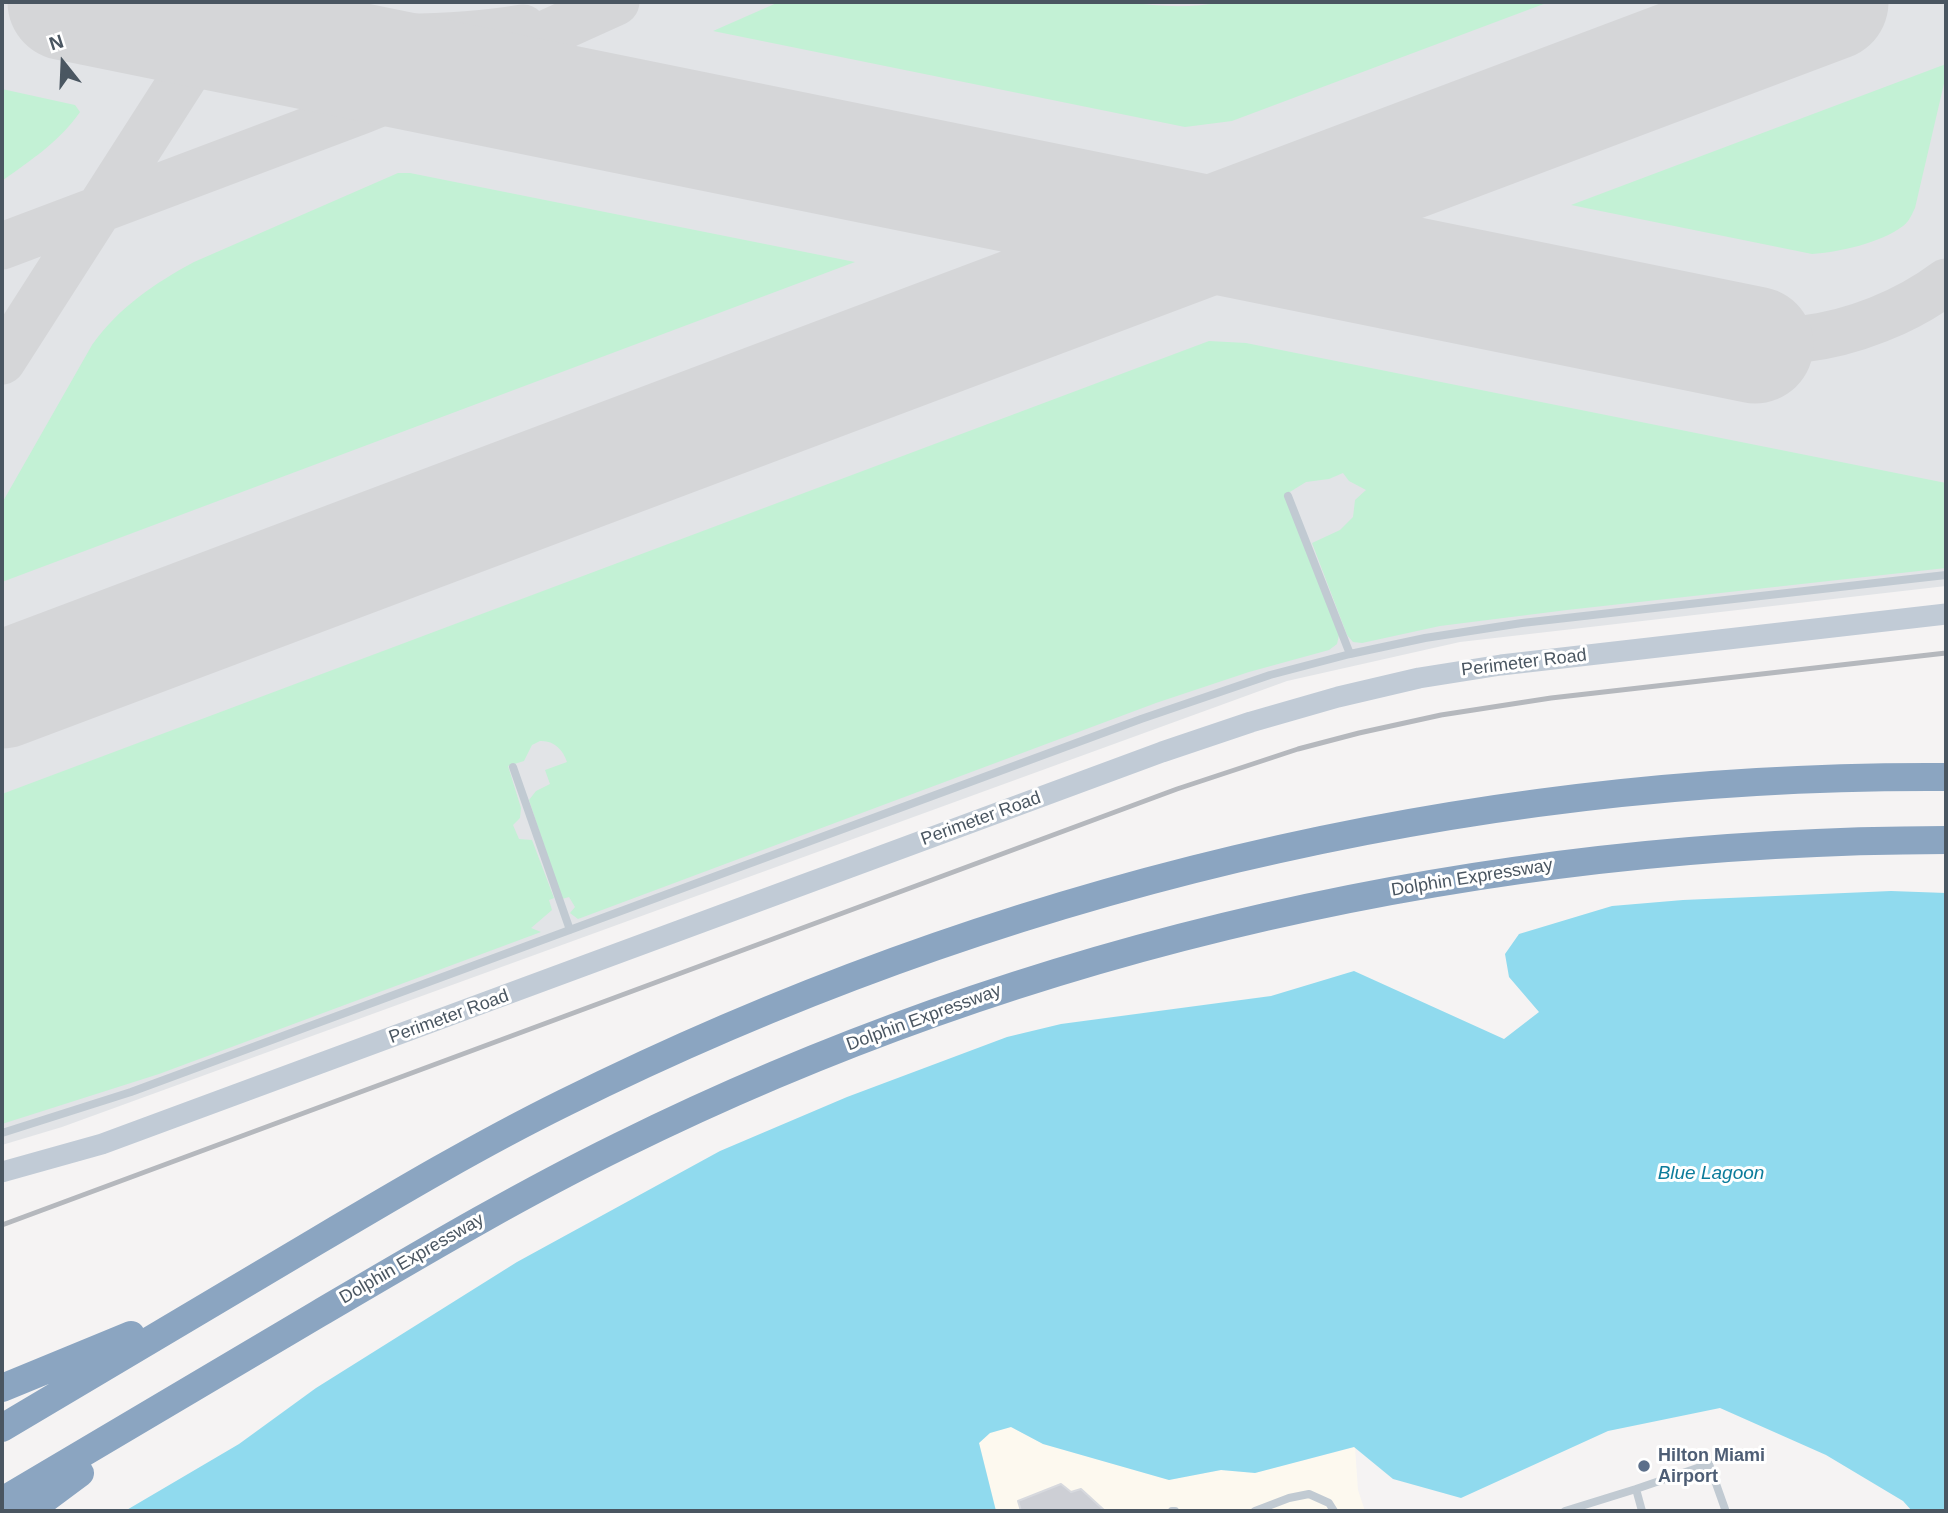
<!DOCTYPE html>
<style>
body{margin:0}
#map{position:relative;width:1948px;height:1513px;overflow:hidden;background:#f5f3f3;font-family:Helvetica,sans-serif}
canvas{display:block}
.frame{position:absolute;inset:0;border:4px solid #4a5661;pointer-events:none}
.north{position:absolute;left:28px;top:28px;width:70px;height:70px;-webkit-text-stroke:5px #fff;paint-order:stroke;rotate:342deg;font-size:19px;font-weight:700;line-height:28px;text-align:center;color:#4a5661}
.north::after{content:'';display:block;margin:auto;width:24px;height:32px;background:#4a5661;clip-path:polygon(50% 0,100% 100%,50% 72%,0 100%)}
</style>
<div id="map">
<canvas width="1948" height="1513"></canvas>
<div class="frame"></div>
<div class="north">N</div>
</div>
<script>
const ctx = document.querySelector('canvas').getContext('2d');
ctx.lineJoin = 'round';
function fillPath(path, color) { ctx.fillStyle = color; ctx.fill(path, 'evenodd'); }
function strokePath(path, color, width, dash) { ctx.strokeStyle = color; ctx.lineWidth = width; ctx.lineCap = dash ? 'butt' : 'round'; ctx.setLineDash(dash || []); ctx.stroke(path); }
function label(font, color, halo, rows, align = 'center') {
  ctx.font = font + ' Helvetica,sans-serif'; ctx.lineWidth = 6; ctx.setLineDash([]); ctx.textBaseline = 'middle'; ctx.strokeStyle = halo; ctx.fillStyle = color; for (const [text, x, y, turn = 0] of rows) {
    ctx.save(); ctx.translate(x, y); ctx.rotate((+turn || 0) * Math.PI / 180); ctx.textAlign = isNaN(turn) ? turn : align; if (halo) ctx.strokeText(text, 0, 0); ctx.fillText(text, 0, 0); ctx.restore();
  }
}
const commercial = new Path2D(`
 M1011,1427l32,17 126,36 52,-10 34,3 100,-26 3,43 7,21h-369l-17,-68 11,-10z`);
const airport = new Path2D(`
 M2,2h1944v584l-486,56 -173,39 -1225,446 -60,18z`);
const green = new Path2D(`
 M779,2h348c33,5 64,6 97,0h325l-317,119 -47,6 -472,-96z
 M1946,64v11l-31,133c-3,6 -6,14 -12,18 -22,17 -64,26 -91,28l-241,-49z
 M2,89l73,16 5,7c-21,30 -49,48 -78,69z
 M398,173h12l445,89 -853,320v-79l90,-158c26,-37 63,-62 102,-83z
 M1209,341l37,2 700,140v85l-379,42 -127,16 -78,17 -9,-1 -6,-7 -35,-92 28,-13 13,-13 2,-17 11,-10 -17,-9 -6,-8 -14,6 -23,3 -21,13 54,140 -2,9 -8,6 -80,22 -93,31 -578,216 -8,-6 5,-6 -6,-10 -7,2 -33,-99 7,-9 14,-7 -5,-14 22,-8c-4,-13 -14,-22 -27,-21l-8,4 -8,16 -16,5 13,42 -1,10 -7,7 6,14 13,1 22,58 -5,2 3,10 -21,18 10,4 -382,142 -157,50v-330z`);
const water = new Path2D(`
 M1891,891l55,2v618h-34l-9,-10 -77,-46 -106,-47 -112,23 -147,67 -68,-19 -39,-32 -99,26 -34,-3 -52,10 -126,-36 -32,-17 -21,6 -11,10 17,68h-871l114,-67 77,-56 201,-126 203,-111 127,-54 160,-60 54,-13 210,-28 83,-25 150,68 35,-27 -30,-35 -4,-23 14,-20 93,-28 71,-6z`);
const taxiway = new Path2D(`
 M213,31c103,3 209,14 310,-3
 M1734,38l35,-17 27,-19
 M2,246l361,-136 138,-56 115,-52
 M1727,339c25,1 51,4 76,0 50,-6 103,-27 143,-57
 M2,361l230,-359`);
const runway = new Path2D(`
 M66,2l1689,343
 M2,690l1828,-688`);
const building = new Path2D(`
 M1061,1484l10,8 10,-3 24,22h-84l-3,-10z`);
const lane = new Path2D(`
 M1288,496l62,158
 M513,767l57,163
 M2,1133l129,-41 1010,-373 129,-44 80,-21 75,-16 97,-15 424,-48
 M1636,1489l73,-25 16,45
 M1172,1511h3
 M1255,1511l34,-13 20,-4 20,9 5,8
 M1565,1511l71,-22 6,22`);
const secondary = new Path2D(`
 M2,1172l100,-28 1060,-392 89,-30 87,-25 81,-19 82,-13 445,-51`);
const highway = new Path2D(`
 M2,1388l129,-53
 M2,1428c105,-62 210,-125 315,-187 81,-48 162,-96 247,-138 428,-213 903,-329 1382,-326
 M2,1501c105,-62 210,-125 316,-187 99,-58 198,-117 302,-168 412,-204 868,-305 1326,-306
 M29,1511l51,-38`);
const rail = new Path2D(`
 M2,1225l1175,-436 121,-40 61,-16 82,-18 110,-17 395,-45`);
const markers = [
 [1644,1466,7,"#5c6f8a"]
];
const streetNames = [
 ["Perimeter Road",1524,663,-7],
 ["Perimeter Road",981,819,-20],
 ["Dolphin Expressway",1472,878,-9],
 ["Perimeter Road",449,1017,-20],
 ["Dolphin Expressway",924,1018,-20],
 ["Dolphin Expressway",412,1259,-30]
];
const serviceNames = [
 ["Hilton Miami",1658,1456],
 ["Airport",1658,1477]
];
const waterNames = [
 ["Blue Lagoon",1711,1174]
];
fillPath(commercial, '#fdf9ef');
fillPath(airport, '#e2e4e7');
fillPath(green, '#c3f1d5');
fillPath(water, '#90daee');
strokePath(taxiway, '#d5d6d8', 47);
strokePath(runway, '#d5d6d8', 117);
fillPath(building, '#cdcfd5');
strokePath(building, '#d7d9de', 2);
strokePath(lane, '#c1cad2', 8);
strokePath(secondary, '#c1cbd6', 21);
strokePath(highway, '#8ba5c1', 28);
strokePath(rail, '#b5b8bd', 5);
for (const [x, y, r, color] of markers) { const dot = new Path2D(); dot.arc(x, y, r, 0, 2 * Math.PI); ctx.fillStyle = color; ctx.fill(dot); strokePath(dot, '#fff', 2.5); }
label('18px', '#4a5661', '#fff', streetNames);
label('bold 18px', '#4e5e75', '#fff', serviceNames, 'left');
label('italic 19px', '#0c7c9b', '#fff', waterNames);
</script>
